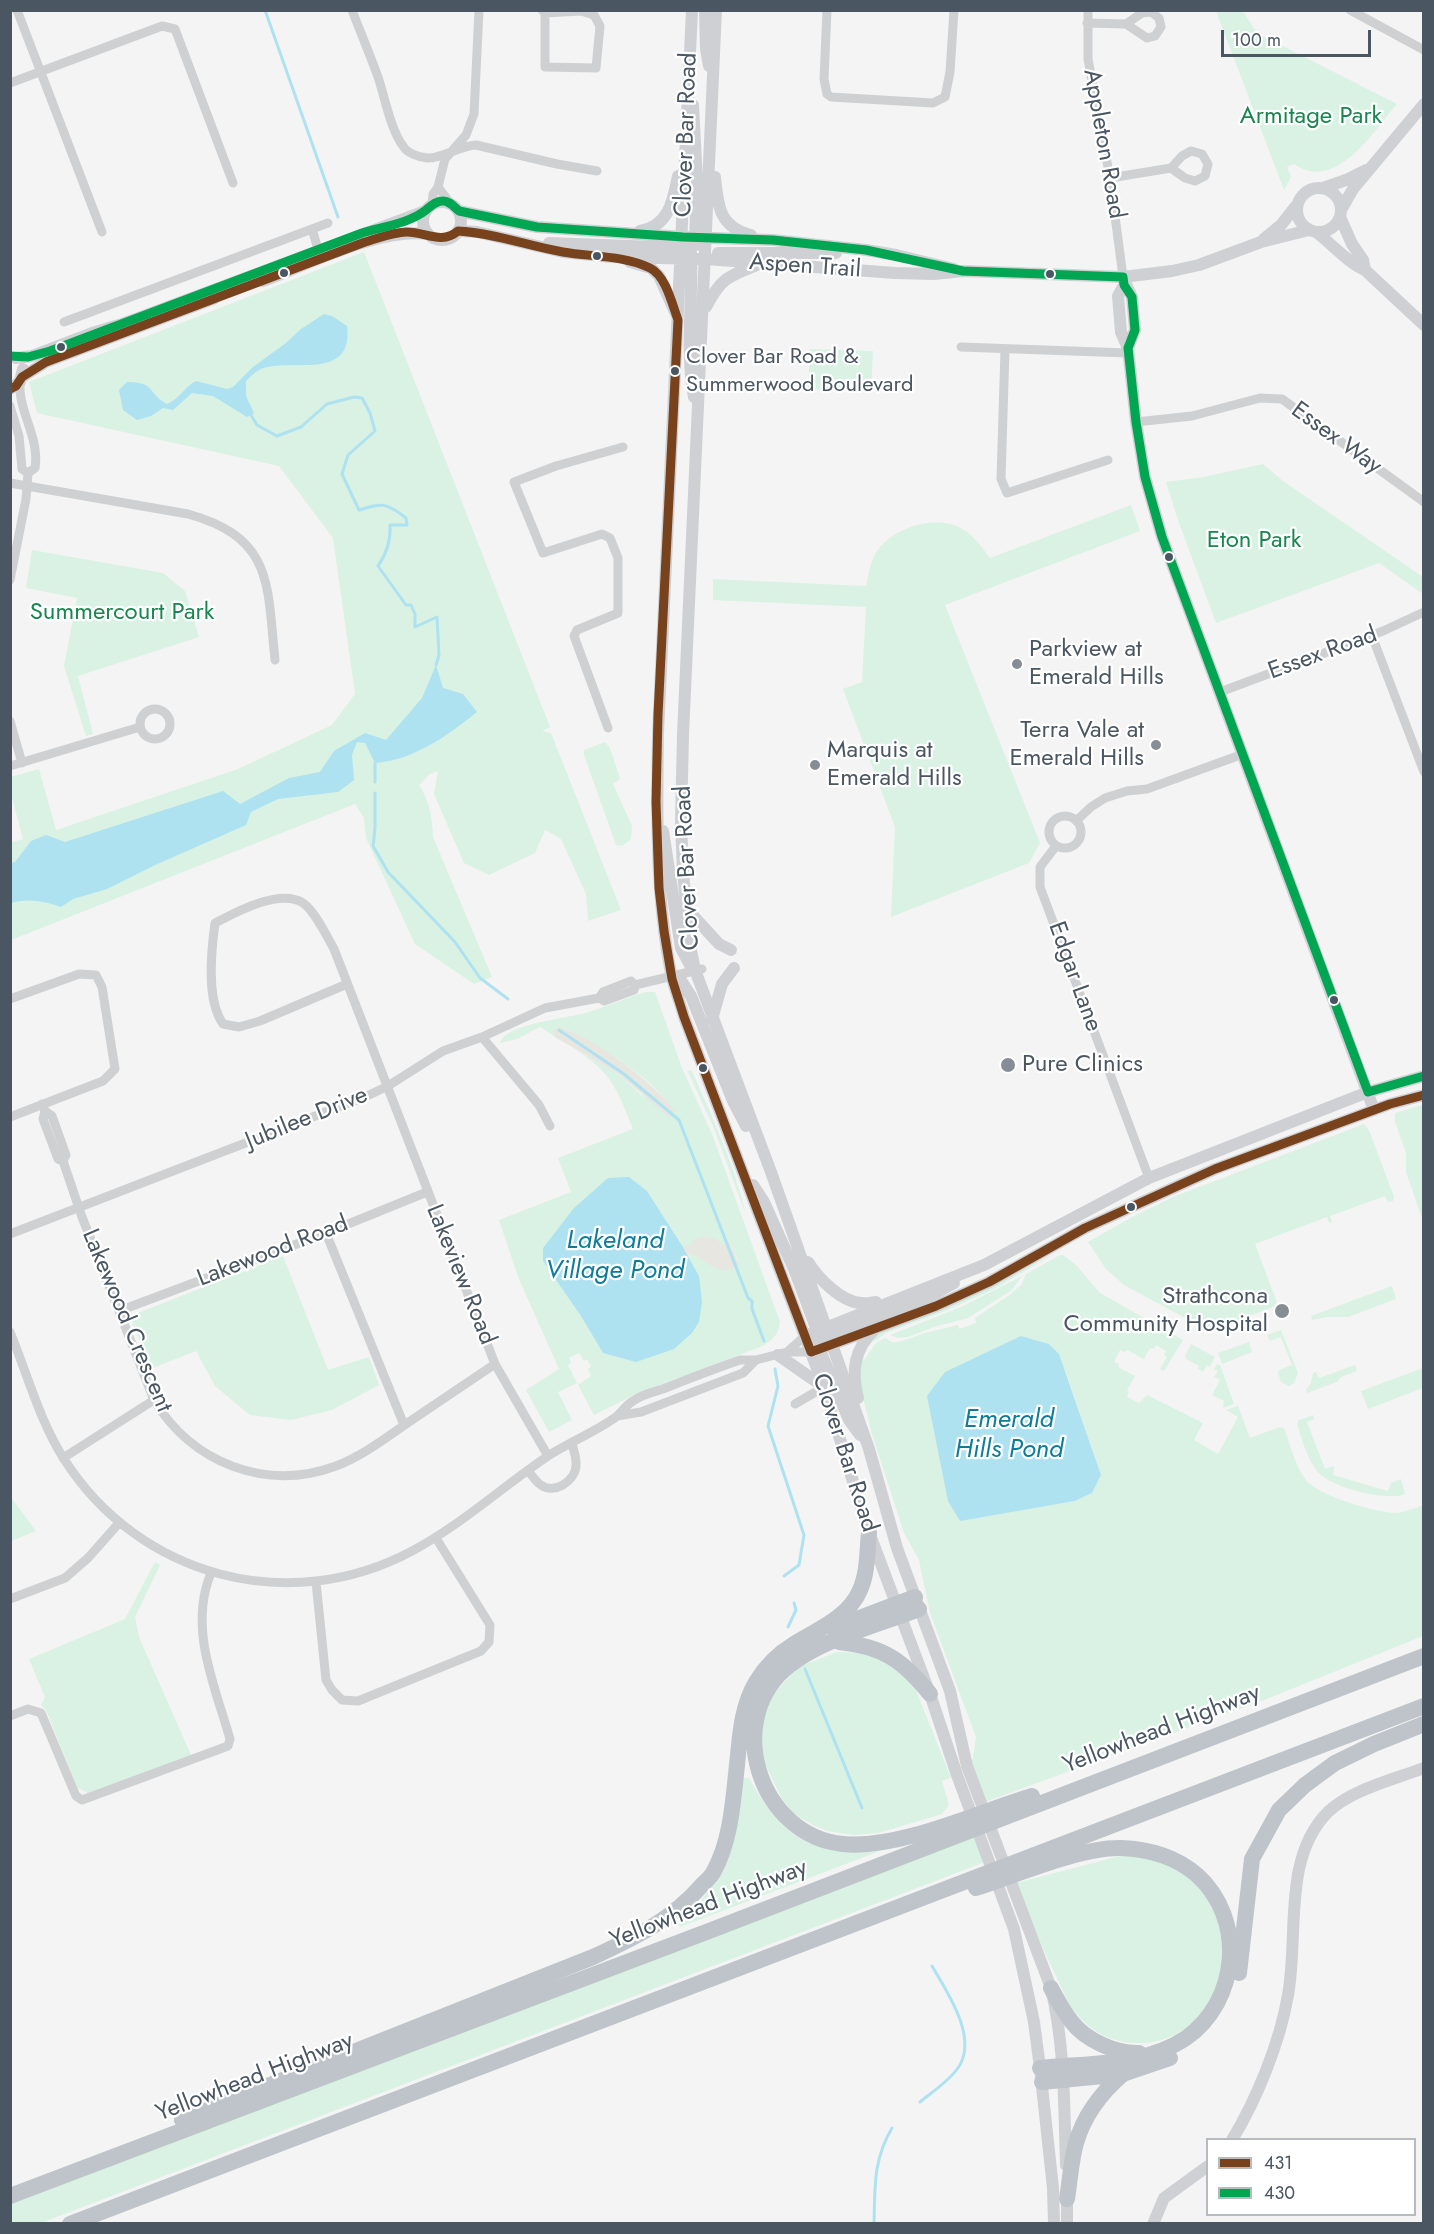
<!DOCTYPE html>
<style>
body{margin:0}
#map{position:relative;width:1434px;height:2234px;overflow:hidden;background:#f4f4f4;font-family:Jost,sans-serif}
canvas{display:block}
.frame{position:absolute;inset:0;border:12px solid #4a5661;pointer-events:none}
.legend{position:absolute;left:1206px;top:2138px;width:210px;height:78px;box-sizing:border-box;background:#fff;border:2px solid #b7bbc0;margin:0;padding:8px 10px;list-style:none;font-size:18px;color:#4a5661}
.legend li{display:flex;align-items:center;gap:12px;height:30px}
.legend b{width:30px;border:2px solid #b7bbc0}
.scale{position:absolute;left:1221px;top:30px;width:150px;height:27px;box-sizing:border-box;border:3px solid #4a5661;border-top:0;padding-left:8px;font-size:18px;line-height:21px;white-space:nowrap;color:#4a5661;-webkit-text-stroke:4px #fff;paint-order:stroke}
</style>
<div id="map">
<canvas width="1434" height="2234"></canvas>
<div class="frame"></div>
<ul class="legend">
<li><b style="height:8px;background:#78431c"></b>431</li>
<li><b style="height:8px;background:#00a651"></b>430</li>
</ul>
<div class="scale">100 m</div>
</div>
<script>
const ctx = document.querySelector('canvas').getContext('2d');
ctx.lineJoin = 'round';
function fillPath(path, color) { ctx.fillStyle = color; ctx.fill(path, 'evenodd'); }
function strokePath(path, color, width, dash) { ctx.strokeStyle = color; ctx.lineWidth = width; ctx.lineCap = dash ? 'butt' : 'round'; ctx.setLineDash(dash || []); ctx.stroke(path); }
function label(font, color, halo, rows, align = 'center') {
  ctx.font = font + ' Jost,sans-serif'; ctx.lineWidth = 4.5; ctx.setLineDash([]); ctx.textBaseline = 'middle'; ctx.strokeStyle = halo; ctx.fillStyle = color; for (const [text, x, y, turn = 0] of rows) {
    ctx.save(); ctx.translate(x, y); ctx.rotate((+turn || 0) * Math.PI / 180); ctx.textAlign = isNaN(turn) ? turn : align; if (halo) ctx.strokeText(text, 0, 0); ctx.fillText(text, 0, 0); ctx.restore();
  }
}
const green = new Path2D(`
 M1216,11h27l14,22 140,71c-20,23 -54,78 -91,66 -4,-1 -8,-4 -12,-6l-7,3 4,10 -7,13z
 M364,252l186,475 -8,4 9,2 70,177 -33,11 -2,-27 -25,-55 -16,-9 -10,23 -46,22 -25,-12 -30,-69 4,-23 -8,3 -11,11c11,17 13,32 14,52l59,140 -18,7 -59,-40 -49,-106 -2,-20 -9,-14 -344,136 -1,-97 13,-4 -12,-45v-17l28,-8 17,61 182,-61 94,-44 23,-31 -22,-156 -54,-72 -242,-53 -8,-31z
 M810,349l63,2 -2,41 -63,-3z
 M1263,464l20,17 140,96v17l-44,-31 -163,60 -38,-103 -12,-38 38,-5z
 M1131,505l9,26 -195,74 95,238 -11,20 -138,54 4,-90 -52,-138 19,-7 4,-75 -153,-7v-21l153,7c3,-12 4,-25 11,-35 16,-23 54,-35 80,-25 15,7 24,20 33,32z
 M32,550l131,23 22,18 14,46 -121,39 15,58 -7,2 -22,-70 13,-68 -51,-10z
 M605,742l5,6 10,31 -7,5 19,42 -1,13 -9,7 -6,-1 -32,-90v-5z
 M646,992h9l27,76 30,66 68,188c-1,13 -9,20 -20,25l-126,48 -40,20 -16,-30 13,-9 -3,-7 3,-2 -4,-8 -3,2 -5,-8 -10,5 2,5 -3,2 9,18 -19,9 14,28 -23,12 -23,-42 33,-21 -41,-92 -19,-57 72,-28 -13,-34 75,-29c-8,-19 -14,-39 -28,-55 -17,-20 -44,-33 -65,-47l-23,12 -17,4c6,-20 71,-25 89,-31 20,-6 38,-15 57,-20zM564,1028c38,18 87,49 111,83l-34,-16 -21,-20 -65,-38zM647,1191l36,56 41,-2 5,-4 10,21c-28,18 -28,-7 -52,-8l12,22 -96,77 -60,-105 13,-16z
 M687,1070l5,1c21,48 42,93 54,144l-33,-89z
 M1423,1105h1l-1,116 -17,-49v-19l-11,-31v-9z
 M1364,1124l5,6 25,67 -1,4 -5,1 -3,-6 -55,20 2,6 -3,1 -2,-6 -72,27 21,56v4l-3,3 -53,20 -20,-1 -76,-41 -18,-16 -18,-27 46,-26 39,-19z
 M1060,1251l-68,39 -49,22 -55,20 -20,13 9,-10 6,-4 105,-43z
 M1060,1255h3l13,10 24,28 83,47 -19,31 -4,-2 7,-12 -3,-2 2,-4 -10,-6 -2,4 -4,-1 -6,11 -17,-9 -2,2 -5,-2 -6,12 5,2 -1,3 17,9 -8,14 2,2 -2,5 12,6 8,-8 56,28 -9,17 24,14 20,-37 -12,-7 12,-4 12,32 30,-11 4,1c6,16 11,38 22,52 13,16 69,33 91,33 9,-1 18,-5 26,-8v131l-159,64 -279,102 -16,-40 4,-4 3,-21 -46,-124 -11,-53 -15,-27 -32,-99 -10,-40 -4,-30 3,-5 3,1 12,-17 9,-5 7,4h7l26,-9 33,-8 1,4 17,-6 -1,-5 36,-24 10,-9 5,-11zM1021,1336l28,8 17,29 35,102 -9,18 -17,8 -24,4 -44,-162z
 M283,1256l45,114 41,-13 10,28 -47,25 -41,10 -41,-5 -35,-29 -19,-35 -46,18 -20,-53z
 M1022,1276l-10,14 -44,28 -34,9 -26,10 -10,1 -8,-3 71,-28z
 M1392,1286l4,13 -48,18h-21l-15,3 -1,-4z
 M1281,1330l17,43 -4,10 -5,3 -8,-4 -3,-9 1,-3 13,-5 -11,-28 -11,4 -3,-6z
 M1249,1342l3,10 -30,12 -4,-11z
 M1191,1344l24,13 -5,10 -3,-2 -4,7 -5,-3 1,-3 -13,-7 -1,-3z
 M1217,1364l3,1 14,39 -11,4 1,-7 -12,-6 8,-15 -6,-3 4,-6 -4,-2z
 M1355,1365l2,6 -16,6 -4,5 -30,11 -1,-3 5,-7 2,-10 3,-1 3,6z
 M1423,1368v20l-55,21 -7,-18z
 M1313,1415l1,4 -7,3 18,47 8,-3 1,2 -1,7 55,16 3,-8 10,-4 4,15c-18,8 -76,-7 -88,-23 -10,-13 -16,-33 -20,-48l2,-3z
 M10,1496l26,35 -25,10h-1z
 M155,1562l5,3 -25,52 4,20 52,118 -102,39 -12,-7 -31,-77 -5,-5 4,-8 -16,-38 96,-40z
 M837,1652l29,1 18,7 30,25 37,93 -9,3 7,24 -7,9 -64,19 -24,2 -27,-4 -14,-6 -20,-12 -11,-14 -18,-37 -3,-11 3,-46 34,-38z
 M742,1778h7c16,29 38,62 74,69 19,4 42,2 62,2l-205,78 -2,-3 18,-17 17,-22z
 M976,1836l9,26 -944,361 -30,1v-20z
 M1124,1855c15,1 36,4 49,11 15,8 33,28 41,43 4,8 5,18 7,27 2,5 5,12 5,17 -2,46 -39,91 -87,90 -30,0 -51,-13 -69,-37l-43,-92 -11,-31z`);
const sand = new Path2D(`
 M560,1027c38,13 90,53 116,84l-7,6 -3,-2 -46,-40 -65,-38 -1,-7z
 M704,1236l11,3 9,6 5,-4 10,23c-3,1 -5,3 -8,5 -16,6 -30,-15 -44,-15l-4,-7 7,-1 5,-7z`);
const water = new Path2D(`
 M324,314l8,2 15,10c7,57 -58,31 -86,43 -5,2 -11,8 -15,12v15l8,17 -7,4 -34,-21 -21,-3 -19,17 -10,-2 -12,8 -14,4 -14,-10 -4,-20 8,-8c30,0 20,12 40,22 13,-5 18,-18 29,-23l31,8 6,-2 20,-20 33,-24 15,-14z
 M436,665l7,23 20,6 14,18c-30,24 -63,48 -102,51l-10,-20 -8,-1 -5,13 2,25 -16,12 -60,7 -27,13 -5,13 -93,41 -46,23 -34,10 -12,8c-17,-6 -33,-9 -50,-4v-40l4,-1 16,-21 15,-6 19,7 158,-51 17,13 49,-26 31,-6 14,-21 31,-18 21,7 36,-42z
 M629,1177l18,14 36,56 16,29 3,26 -3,20 -7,11 -18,16 -38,13 -33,-9 -22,-37 -38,-55v-13l31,-40 34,-30z
 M1021,1336l28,8 10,10 42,121 -9,18 -17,8 -115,20 -12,-20 -21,-105 18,-24z`);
const stream = new Path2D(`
 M265,10l73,207
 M251,415l6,10 20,11 24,-9 26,-23 27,-7 8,1 8,15 5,18 -27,24 -6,19 17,36c23,-7 27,-8 47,8l1,7h-17c1,16 -3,28 -12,41l28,39h5l4,9v13l22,-10 2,38 -3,10
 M375,782v-19
 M375,793v35l-2,18 15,26 67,70 25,36 28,21
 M559,1030l65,44 55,46 69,178 4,3v8l12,32
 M775,1369l3,17 -10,40 36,109 -5,30 -15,11
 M788,1627l8,-17 -2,-7
 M805,1669l57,139
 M920,2102c12,-10 28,-20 38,-34 21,-30 -11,-76 -26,-102
 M874,2224c1,-37 -1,-64 18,-96`);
const street = new Path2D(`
 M17,10l85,222
 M352,10c9,24 19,47 27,70 6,19 12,50 24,66 4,7 15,11 24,12 15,1 31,-12 49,-13l81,19 40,7
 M542,10l3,3 36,-2 13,4 6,11 -4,42 -51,-1v-54
 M827,10l-3,69 3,15 4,3 102,6 12,-6 5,-25 4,-62
 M1088,10v49l22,119 13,99
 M1350,10l74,40
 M1087,23l39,1 21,14 8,-2 6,-9 -2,-9 -8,-6 -9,1 -16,11
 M10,83l152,-57 13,3 58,154
 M1191,151l11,3 6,10 -3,12 -10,5 -10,-3 -14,-10 11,-12z
 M1110,178l61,-10
 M438,187l12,16
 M432,204l1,-10 5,-7 7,-28 21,-24 8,-21 5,-104
 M312,229l6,20
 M64,322l264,-99
 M961,347l167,6
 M1005,350l-4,129 6,14 101,-33
 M10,406l9,30 3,33 6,4
 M1136,422l56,-6 68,-18 22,1 142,103
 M10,483l178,31c86,24 79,71 87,146
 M10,580l16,-81 2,-26 7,-5c5,-31 -17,-56 -15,-86
 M1372,636l52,136
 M1220,692l163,-61 41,-19
 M140 724a15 15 0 1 1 30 0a15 15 0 1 1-30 0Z
 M10,721l12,42
 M608,728l-34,-92 3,-6 41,-17v-55l-8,-20 -8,-4 -59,19 -29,-71 42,-16 67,-19
 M10,766l130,-39
 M1049 832a16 16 0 1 1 32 0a16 16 0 1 1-32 0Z
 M1076,821l15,-14 14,-9 22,-7 20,-2 96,-35
 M1056,846l-16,21v20l109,291
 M347,984l-87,37 -21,6 -16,-3c-17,-24 -12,-72 -8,-101 21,-11 65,-35 88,-20 12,8 24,34 31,46l161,415 53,92
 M635,985l67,-16
 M599,998l4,-6 28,-11 4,4
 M10,999l69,-25 17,1 6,12 13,82 -12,12 -93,36
 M482,1037l57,68 11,21
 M42,1104l3,7 -2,8 15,40 5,2 19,56 72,183c38,63 112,92 182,66 24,-9 47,-26 67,-40 31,-21 61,-41 92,-62
 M45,1111l7,5 14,39 -3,6
 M326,1233l78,192
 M10,1234l357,-138 21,-10 55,-35 39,-14 63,-29 54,-10 5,3 30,-11 1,-5
 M119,1311l207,-78 101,-41
 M10,1332c17,41 30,90 54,127 75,118 225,158 348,92 49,-26 90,-64 136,-95 22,-14 47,-24 68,-39 6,-5 10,-12 17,-16 8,-6 20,-9 30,-12 25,-10 51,-20 77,-29h16l31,-8h24
 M787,1352l18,-16
 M795,1404l29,-17
 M617,1416l24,-4 102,-39 13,-13
 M63,1458l91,-58
 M528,1471c4,4 8,11 13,14 13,10 34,-4 35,-19 1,-8 -3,-16 -4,-24
 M316,1582l10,98 6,10 10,10 16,1 123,-50 8,-9 1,-17 -54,-87
 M10,1599l55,-21 23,-20 31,-35
 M10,1716l18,-7 13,4 35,83 6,4 146,-54 2,-7c-15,-53 -42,-111 -19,-166`);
const secondary = new Path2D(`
 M692,10l-34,723c-1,81 -3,160 13,240 3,15 9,29 13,44l140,370 42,137 64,170 27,81 57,154 20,93 6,46 13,120 1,36
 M705,10l1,39 3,17
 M716,10l-33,725 -2,87 2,50 7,74 5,24 76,202 98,277 28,99 53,143 17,75 84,222c14,58 13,118 15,177
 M693,105l4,76 -2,62
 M715,177c3,29 4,50 36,58
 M1297 210a22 22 0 1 1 44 0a22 22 0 1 1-44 0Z
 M1323,188l23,-8 20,-10
 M423 221a19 19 0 1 1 38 0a19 19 0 1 1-38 0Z
 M1341,210l12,-21 71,-85
 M459,211l78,16 146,10 90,3 93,10 30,5 58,14
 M1340,217l12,27 11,16 2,10
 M458,231l19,1 86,20 48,5 95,2 189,14 39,1 29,-3 160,6 49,-6 27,-6 62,-23 48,-12
 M640,231c29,-5 33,-30 38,-55
 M1316,232c15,11 33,32 49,38l59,55
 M1264,239l17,-14 15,-19
 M549,243l133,5 14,-3 10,-7
 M691,253c2,48 -6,97 3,144
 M718,253h118
 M630,262l21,6 8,8 17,38
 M1124,280l8,17 3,33 -7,18
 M263,281c48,-18 115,-53 165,-47
 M1124,285l-6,11 3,36 7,16 8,74 9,55 17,60 212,573
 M706,307c15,-29 21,-30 51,-42
 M16,358l16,-2 60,-23 30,-9 303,-113
 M22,377l24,-15 167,-63
 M10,389l10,-7 3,-13
 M663,831l18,117 9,17
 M686,908l33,36 12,6
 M671,975l9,4 11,17 42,105 13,25
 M712,1019l10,-35 12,-16
 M753,1185l11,17 30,67 25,67
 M808,1262c10,16 33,40 53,41 5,1 11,-1 15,-1
 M805,1336l179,-71 165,-87 219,-86 56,-16
 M824,1339l97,-38 33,-18
 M817,1343l32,77 11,15
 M811,1352l125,-46 53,-24 96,-54 130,-59 175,-65 34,-9
 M778,1355l46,32
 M858,1398c-7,-27 -4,-49 17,-69
 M1232,2140c25,-41 48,-98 56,-145 11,-60 -6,-137 40,-183 22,-22 67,-33 96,-44
 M1067,2224v-32
 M1153,2224l11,-26 44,-32`);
const highway = new Path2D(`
 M919,1609c-41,16 -94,29 -129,56 -69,53 -31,171 53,179 54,6 136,-32 189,-48
 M833,1628l82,-31
 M839,1642c43,4 64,18 91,52
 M976,1888c40,-13 105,-41 145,-40 28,1 55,9 76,27 49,44 42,126 -11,163 -41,28 -98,25 -146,30
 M1239,1973l13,-114 27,-49 26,-25 30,-22 39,-19 50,-20
 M1051,1988c6,11 12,23 20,33 14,19 45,33 68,32
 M1042,2082l81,-8 47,-16
 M182,2120l411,-163c41,-19 79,-37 109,-72 4,-4 9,-8 12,-14 17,-31 19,-70 23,-106 3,-28 4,-58 19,-83 9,-15 23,-29 38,-38 23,-14 55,-27 66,-54 8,-18 7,-38 9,-58
 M10,2196l699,-265 715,-275
 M1067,2199c3,-18 4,-39 9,-56 8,-28 26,-51 47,-69
 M70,2224l1354,-518`);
const bus1 = new Path2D(`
 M10,389l6,-3 6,-9 24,-15 319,-120c14,-4 28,-10 42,-10 19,0 34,13 51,-1 36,2 70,15 105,21 28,5 60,3 87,16 16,8 22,36 28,52l-20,395 -2,87 3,86 5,43 8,48 12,38 127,335 125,-46 53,-24 96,-54 130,-59 175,-65 34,-9`);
const bus2 = new Path2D(`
 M10,356l18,1 22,-6 312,-118c20,-6 48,-10 64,-23 5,-4 9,-9 17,-9 7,0 11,6 16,10l78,16 146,10 90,3 93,10 97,21 160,6 1,8 8,12 3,33 -7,18 8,74 9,55 17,60 206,555 56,-16`);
const markers = [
 [597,256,5,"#4a5661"],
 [284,273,5,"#4a5661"],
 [1050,274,5,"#4a5661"],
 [61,347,5,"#4a5661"],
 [675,371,5,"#4a5661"],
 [1169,557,5,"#4a5661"],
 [1017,664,6,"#868d94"],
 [1156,745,6,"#868d94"],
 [815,765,6,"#868d94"],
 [1334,1000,5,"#4a5661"],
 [1008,1065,8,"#868d94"],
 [703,1068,5,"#4a5661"],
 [1131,1207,5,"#4a5661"],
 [1282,1311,8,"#868d94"]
];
const busNames = [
 ["Clover Bar Road &",686,358],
 ["Summerwood Boulevard",686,386]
];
const parkNames = [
 ["Armitage Park",1311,117],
 ["Eton Park",1254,541],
 ["Summercourt Park",122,613]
];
const streetNames = [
 ["Clover Bar Road",687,135,-88],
 ["Appleton Road",1103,144,80],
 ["Aspen Trail",805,267,4],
 ["Essex Way",1336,439,36],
 ["Essex Road",1323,654,-20],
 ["Clover Bar Road",688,868,-93],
 ["Edgar Lane",1074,977,70],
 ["Jubilee Drive",307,1119,-22],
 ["Lakewood Road",273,1252,-21],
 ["Lakeview Road",460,1275,68],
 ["Lakewood Crescent",126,1321,67],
 ["Clover Bar Road",844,1453,72],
 ["Yellowhead Highway",1162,1730,-21],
 ["Yellowhead Highway",709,1905,-21],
 ["Yellowhead Highway",255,2078,-21]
];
const poiNames = [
 ["Parkview at",1029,650],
 ["Emerald Hills",1029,678],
 ["Terra Vale at",1144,731,"right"],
 ["Emerald Hills",1144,759,"right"],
 ["Marquis at",827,751],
 ["Emerald Hills",827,779],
 ["Pure Clinics",1022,1065],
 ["Strathcona",1268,1297,"right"],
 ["Community Hospital",1268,1325,"right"]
];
const waterNames = [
 ["Lakeland",615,1242],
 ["Village Pond",615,1272],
 ["Emerald",1009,1421],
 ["Hills Pond",1009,1451]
];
fillPath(green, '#d9f2e3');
fillPath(sand, '#e7e6e1');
fillPath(water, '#aee2f0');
strokePath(stream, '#aee2f0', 3);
strokePath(street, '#ced0d2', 9);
strokePath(secondary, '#ced0d4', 12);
strokePath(highway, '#bec4c9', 16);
strokePath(bus1, '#78431c', 9);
strokePath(bus2, '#00a651', 9);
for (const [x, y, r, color] of markers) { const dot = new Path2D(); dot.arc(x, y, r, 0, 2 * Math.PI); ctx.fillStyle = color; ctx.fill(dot); strokePath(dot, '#fff', 2); }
label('22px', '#4a5661', '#fff', busNames, 'left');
label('24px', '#17864f', '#fff', parkNames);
label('24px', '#4a5661', '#fff', streetNames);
label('24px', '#4a5661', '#fff', poiNames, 'left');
label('italic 26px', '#0c7c9b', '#fff', waterNames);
</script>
